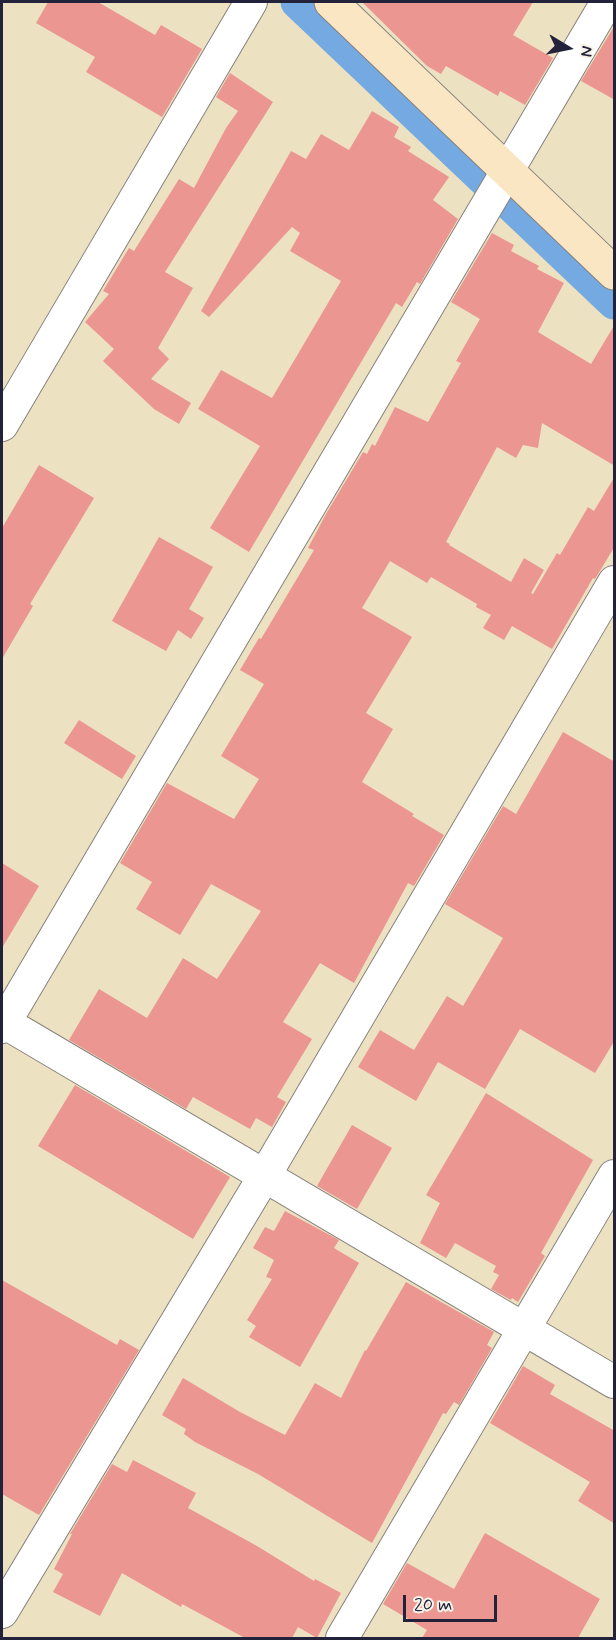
<!DOCTYPE html>
<style>
body{margin:0}
#map{position:relative;width:616px;height:1640px;overflow:hidden;background:#ece1c1;font-family:Mynerve,sans-serif}
canvas{display:block}
.frame{position:absolute;inset:0;border:3px solid #22223b;pointer-events:none}
.north{position:absolute;left:538px;top:18px;width:60px;height:60px;-webkit-text-stroke:4px #f7f3e8;paint-order:stroke;rotate:100deg;font-size:16px;font-weight:700;line-height:24px;text-align:center;color:#22223b}
.north::after{content:'';display:block;margin:auto;width:21px;height:27px;background:#22223b;clip-path:polygon(50% 0,100% 100%,50% 72%,0 100%)}
.scale{position:absolute;left:403px;top:1595px;width:94px;height:27px;box-sizing:border-box;border:3px solid #22223b;border-top:0;padding-left:8px;font-size:18px;line-height:21px;white-space:nowrap;color:#22223b;-webkit-text-stroke:4px #f7f3e8;paint-order:stroke}
</style>
<div id="map">
<canvas width="616" height="1640"></canvas>
<div class="frame"></div>
<div class="north">N</div>
<div class="scale">20 m</div>
</div>
<script>
const ctx = document.querySelector('canvas').getContext('2d');
ctx.lineJoin = 'round';
function strokePath(path, color, width, dash) { ctx.strokeStyle = color; ctx.lineWidth = width; ctx.lineCap = dash ? 'butt' : 'round'; ctx.setLineDash(dash || []); ctx.stroke(path); }
function fillPath(path, color) { ctx.fillStyle = color; ctx.fill(path, 'evenodd'); }
const canal = new Path2D(`
 M297,2l317,301`);
const building = new Path2D(`
 M48,2h50l57,33 6,-10 41,24 -40,68 -76,-45 9,-15 -59,-34z
 M362,2h171l-20,33 40,23 -28,47 -25,-14 -2,5 -52,-30 -5,8 -14,-8z
 M615,25v75l-34,-19z
 M230,73l43,29 -108,170 28,16 -35,60 11,11 -18,20 40,24 -12,21 -25,-15 -51,-48 11,-12 -29,-27 24,-28 -6,-3 26,-43 5,3 45,-72 15,9 32,-60 12,-17 -22,-14z
 M372,111l27,16 -5,10 17,10 -3,4 41,26 -16,23 25,19 -38,65 -3,-2 -15,25 -6,-4 -147,249 -39,-24 50,-82 -62,-37 23,-39 51,28 69,-117 -51,-30 10,-18 -8,-6 -83,90 -8,-6 90,-160 15,8 15,-25 28,16z
 M492,233l22,12 -3,6 28,15 -2,3 27,14 -26,49 53,32 24,-40v142l-73,-43 -4,25 -15,-3 -7,13 -19,-11 -51,95 4,2 -1,1 62,37 13,-24 20,12 -13,23 2,1 24,-41 3,2 28,-48 6,4 21,-35v70l-20,33 -2,-1 -41,71 -40,-23 -8,14 -21,-12 8,-13 -15,-8 1,-3 -46,-27 -4,6 -37,-22 -28,47 50,29 -46,76 27,16 -31,53 52,32 -2,2 32,19 -30,51 -6,-3 -54,100 -34,-20 -37,59 29,17 -35,58 9,5 -14,25 -16,-9 -6,11 -57,-32 -7,12 -117,-69 30,-51 48,29 36,-60 34,21 44,-68 -50,-27 -31,51 -44,-26 16,-27 -32,-19 47,-80 67,36 25,-40 -38,-23 43,-72 -24,-14 19,-32 2,1 53,-89 -6,-2 18,-34 37,-62 4,2 5,-10 3,2 20,-39 33,15 33,-59 -5,-2 24,-42 -29,-17z
 M39,465l55,33 -64,106 3,2 -31,53v-131z
 M159,537l54,30 -24,42 15,9 -13,21 -13,-9 -12,21 -54,-30z
 M79,720l57,36 -14,23 -58,-36z
 M563,732l52,30v278l-20,33 -75,-44 -35,60 -47,-27 -22,39 -58,-34 22,-37 34,20 33,-54 16,10 40,-68 -58,-34 58,-98 13,8z
 M2,863l37,23 -37,62z
 M75,1085l155,92 -37,62 -155,-93z
 M486,1093l107,67 -52,93 4,3 -27,46 -6,-4 -1,2 -20,-11 8,-14 -6,-3 3,-6 -41,-23 -9,15 -26,-15 20,-40 -14,-8z
 M352,1125l40,23 -35,61 -40,-23z
 M285,1211l54,29 -5,8 25,15 -59,104 -51,-30 7,-11 -9,-6 25,-41 -6,-2 8,-17 -21,-12 12,-21 9,4z
 M2,1280l115,65 3,-6 19,11 -100,165 -37,-21z
 M406,1282l88,50 -7,13 5,3 -33,57 -5,-3 -8,12 -3,-1 -71,130 -114,-69 -63,-32 -11,-8 2,-5 -24,-14 21,-37 57,34 45,23 30,-52 26,15 24,-48 1,1z
 M523,1366l32,19 -5,9 65,37v93l-37,-23 12,-19 -100,-59z
 M133,1460l63,33 -8,15 69,38 57,35 1,-2 26,14 -24,45 -19,-11 -6,11h-47l-63,-34 -1,3 -59,-34 -22,43 -47,-24 10,-18 -9,-5 18,-35h-2l42,-70 15,8z
 M485,1533l115,66 -22,39h-156l5,-8 -44,-26 24,-41 47,26z`);
const street = new Path2D(`
 M2,425l249,-423
 M2,1021l612,361
 M2,1027l605,-1025
 M2,1612l263,-437 349,-593
 M342,1638l272,-462`);
const secondary = new Path2D(`
 M331,2l283,271`);
strokePath(canal, '#74a9e2', 33);
fillPath(building, '#eb9691');
strokePath(street, '#87827e', 34);
strokePath(secondary, '#87827e', 35);
strokePath(street, '#fff', 32);
strokePath(secondary, '#fbe6c4', 33);
</script>
